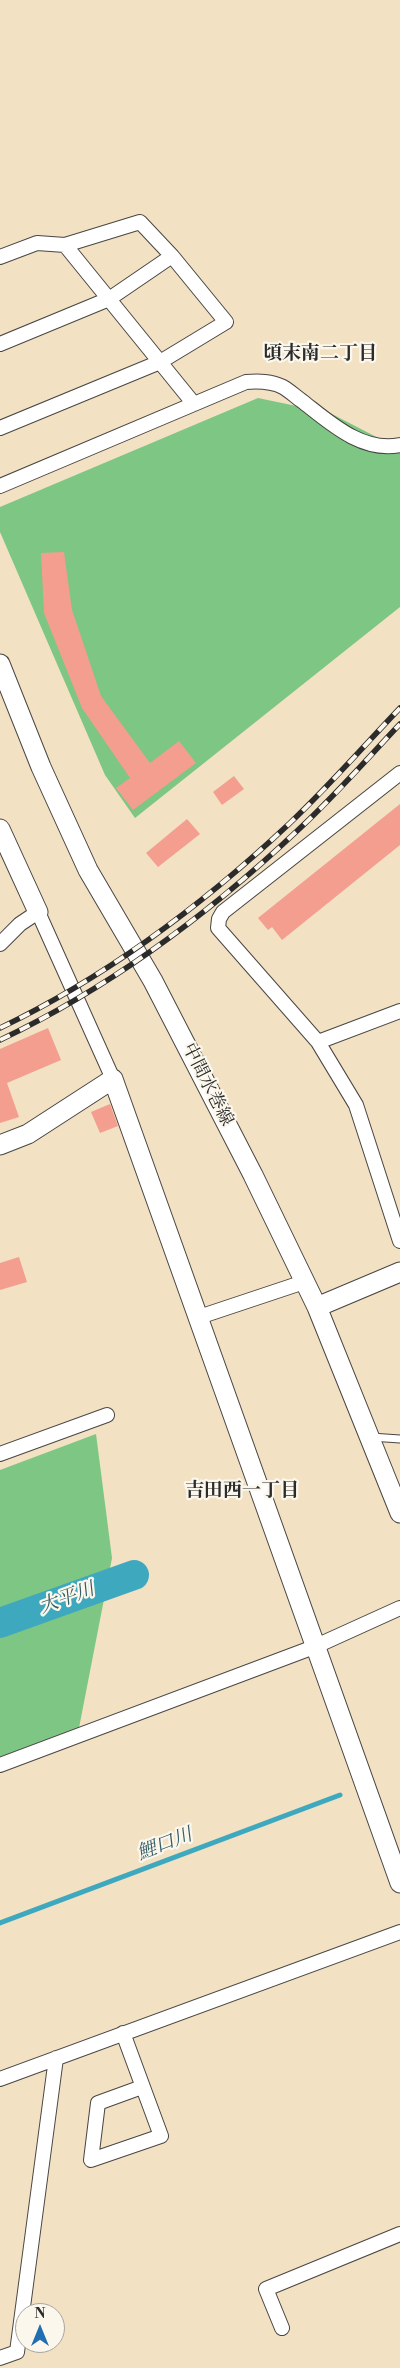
<!DOCTYPE html>
<meta charset="utf-8">
<style>
body{margin:0}
#map{position:relative;width:400px;height:2368px;overflow:hidden;background:#f2e1c3;font-family:"Libre Bodoni",serif}
canvas{display:block}
.north{position:absolute;left:15px;top:2303px;width:50px;height:50px;box-sizing:border-box;background:#fbf7ec;border:1px solid #a8a59f;border-radius:50%;rotate:0deg;font-size:14px;font-weight:700;line-height:20px;text-align:center;color:#2b2b2b}
.north::after{content:'';display:block;margin:auto;width:18px;height:22px;background:#1f6fb2;clip-path:polygon(50% 0,100% 100%,50% 72%,0 100%)}
</style>
<div id="map">
<canvas width="400" height="2368"></canvas>
<div class="north">N</div>
</div>
<script>
const ctx = document.querySelector('canvas').getContext('2d');
ctx.lineJoin = 'round';
function fillPath(path, color) { ctx.fillStyle = color; ctx.fill(path, 'evenodd'); }
function strokePath(path, color, width, dash) { ctx.strokeStyle = color; ctx.lineWidth = width; ctx.lineCap = dash ? 'butt' : 'round'; ctx.setLineDash(dash || []); ctx.stroke(path); }
function label(font, color, halo, rows, align = 'center') {
  ctx.font = font + ' "Libre Bodoni","Noto Serif JP",serif'; ctx.lineWidth = 4.5; ctx.setLineDash([]); ctx.textBaseline = 'middle'; ctx.strokeStyle = halo; ctx.fillStyle = color; for (const [text, x, y, turn = 0] of rows) {
    ctx.save(); ctx.translate(x, y); ctx.rotate((+turn || 0) * Math.PI / 180); ctx.textAlign = isNaN(turn) ? turn : align; if (halo) ctx.strokeText(text, 0, 0); ctx.fillText(text, 0, 0); ctx.restore();
  }
}
const green = new Path2D(`
 M258,398l72,15 58,30 12,1v163l-265,211 -30,-43 -105,-243v-25z
 M96,1434l16,124 -34,175 -78,29v-292z`);
const stream = new Path2D(`
 M0,1923l340,-128`);
const river = new Path2D(`
 M0,1623l134,-48`);
const building = new Path2D(`
 M64,552l8,58 29,86 49,67 29,-22 17,22 -63,47 -17,-22 14,-10 -48,-70 -38,-95 -3,-60z
 M234,776l10,13 -22,16 -9,-13z
 M400,804v41l-118,95 -10,-13 -4,3 -10,-12z
 M187,819l13,15 -42,33 -12,-14z
 M48,1028l13,32 -54,23 12,34 -19,6v-74z
 M110,1104l8,22 -18,7 -9,-21z
 M19,1257l8,25 -27,8v-27z`);
const lane = new Path2D(`
 M371,1437l29,2`);
const street = new Path2D(`
 M65,245l129,159
 M0,257l37,-14 28,2 75,-23 32,34 54,66 -66,40 -160,66
 M0,344l109,-45 63,-43
 M0,486l246,-104c13,-1 25,-1 37,5 7,4 13,10 19,14 27,21 60,52 98,44
 M400,773l-177,139 -4,7 -1,9 100,114 38,63 44,136
 M0,944l20,-20 18,-12 75,167
 M318,1042l82,-31
 M199,1317l105,-35
 M0,1454l107,-39
 M0,1765l314,-118 86,-39
 M123,2033l38,103 -70,24 7,-57 44,-16
 M0,2079l400,-147
 M282,2328l-16,-39 134,-55
 M0,2358l17,-6 39,-294`);
const secondary = new Path2D(`
 M0,664l41,103 47,103 65,111 100,194 64,132 83,206
 M0,829l38,83
 M0,1145l28,-11 85,-55 287,804
 M317,1307l83,-35`);
const rail = new Path2D(`
 M0,1028c106,-51 205,-125 290,-205 38,-36 74,-77 110,-115
 M0,1040c109,-52 210,-127 297,-209 36,-33 69,-71 103,-107`);
const streetNames = [
 ["中間水巻線",207,1085,63]
];
const neighbourhoodNames = [
 ["頃末南二丁目",320,354],
 ["吉田西一丁目",242,1491]
];
const waterNames = [
 ["大平川",67,1599,-20],
 ["鯉口川",165,1845,-21]
];
fillPath(green, '#7ec683');
strokePath(stream, '#3ea9be', 5);
strokePath(river, '#3ea9be', 30);
fillPath(building, '#f49e8f');
strokePath(lane, '#494642', 9);
strokePath(street, '#494642', 16);
strokePath(secondary, '#494642', 21);
strokePath(lane, '#fff', 7);
strokePath(street, '#fff', 14);
strokePath(secondary, '#fff', 19);
strokePath(rail, '#2b2b2b', 5.5);
strokePath(rail, '#fbf7ec', 4, [11]);
label('18px', '#2b2b2b', '#fbf7ec', streetNames);
label('bold 19px', '#2b2b2b', '#fbf7ec', neighbourhoodNames);
label('italic 19px', '#335d66', '#fbf7ec', waterNames);
</script>
